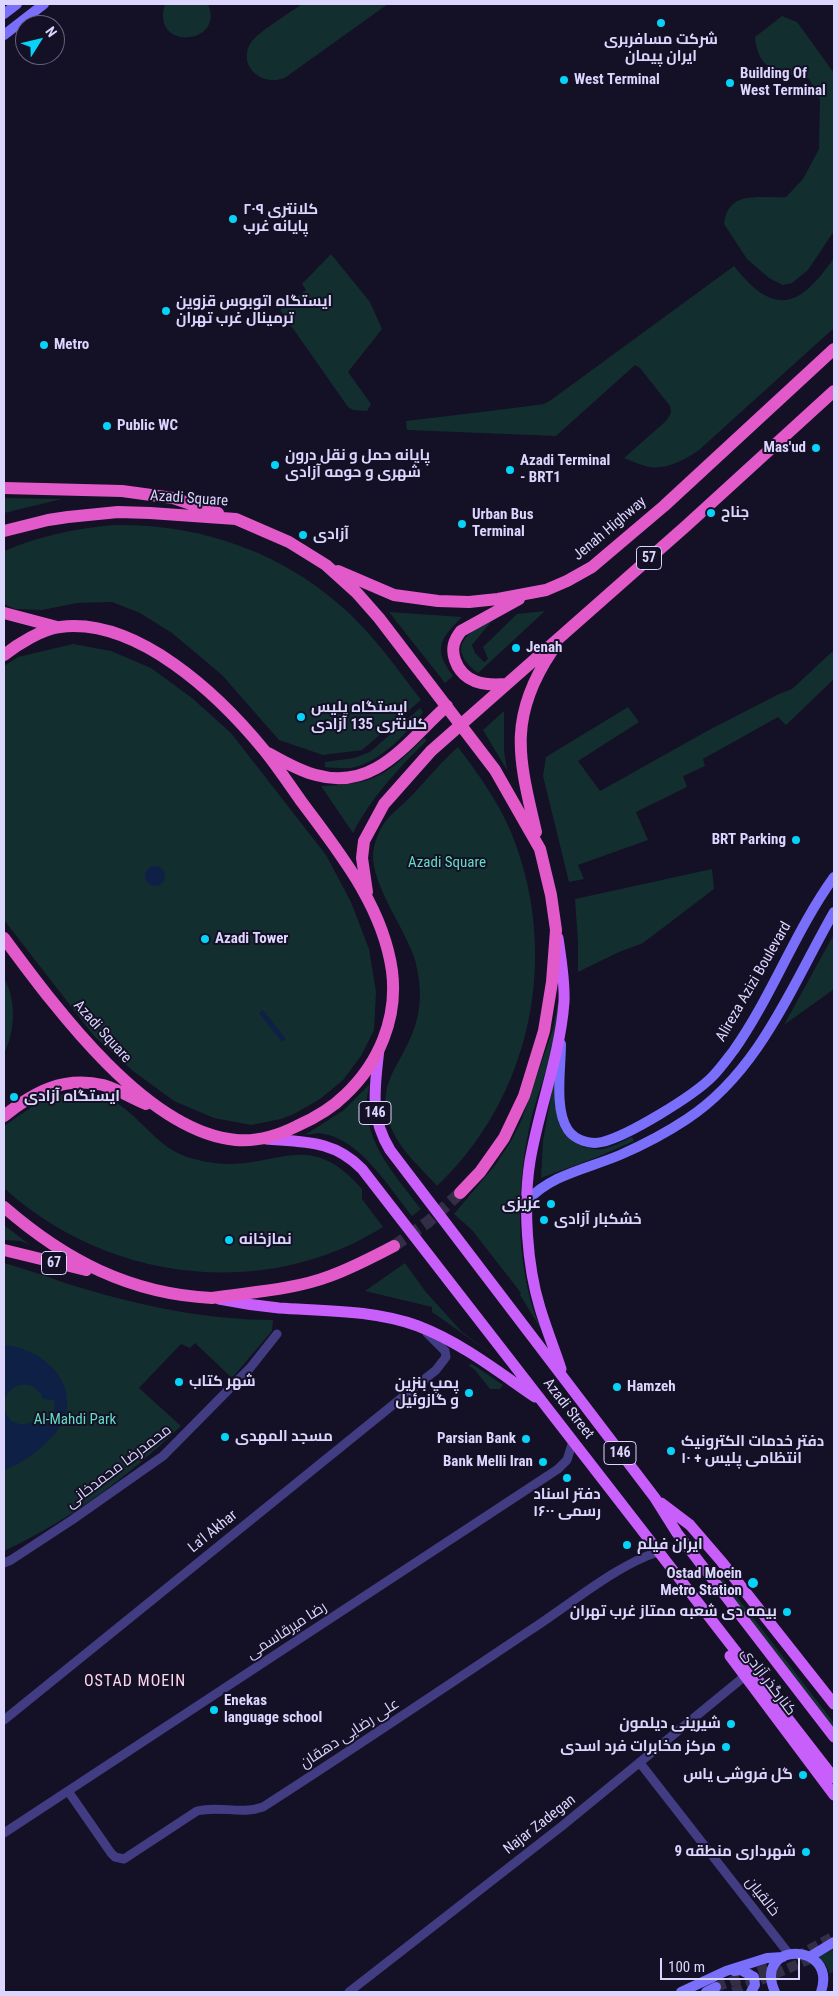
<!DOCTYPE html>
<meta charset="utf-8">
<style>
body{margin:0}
#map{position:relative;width:838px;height:1996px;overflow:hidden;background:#141025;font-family:"Roboto Condensed",sans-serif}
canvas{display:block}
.frame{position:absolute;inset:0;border:5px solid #dcd5fe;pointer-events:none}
.north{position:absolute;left:15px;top:15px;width:50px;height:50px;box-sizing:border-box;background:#141025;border:1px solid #645f7c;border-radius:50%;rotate:54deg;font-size:14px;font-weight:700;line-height:20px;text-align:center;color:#dcd5fe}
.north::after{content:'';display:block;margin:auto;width:18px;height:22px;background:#07d3f8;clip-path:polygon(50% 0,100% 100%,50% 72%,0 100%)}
.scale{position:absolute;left:660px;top:1958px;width:140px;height:22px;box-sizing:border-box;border:2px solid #dcd5fe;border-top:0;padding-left:6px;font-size:15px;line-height:18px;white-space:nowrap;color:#dcd5fe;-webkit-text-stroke:4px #141025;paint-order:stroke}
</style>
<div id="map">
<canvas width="838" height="1996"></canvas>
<div class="frame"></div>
<div class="north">N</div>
<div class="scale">100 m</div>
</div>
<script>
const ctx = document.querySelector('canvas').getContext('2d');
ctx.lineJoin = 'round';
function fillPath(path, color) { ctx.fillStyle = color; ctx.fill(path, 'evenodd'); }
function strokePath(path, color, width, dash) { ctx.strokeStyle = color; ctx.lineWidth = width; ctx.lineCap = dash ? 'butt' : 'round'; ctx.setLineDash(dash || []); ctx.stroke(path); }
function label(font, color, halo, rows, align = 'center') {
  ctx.font = font + ' "Roboto Condensed",Cairo,sans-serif'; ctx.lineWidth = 4; ctx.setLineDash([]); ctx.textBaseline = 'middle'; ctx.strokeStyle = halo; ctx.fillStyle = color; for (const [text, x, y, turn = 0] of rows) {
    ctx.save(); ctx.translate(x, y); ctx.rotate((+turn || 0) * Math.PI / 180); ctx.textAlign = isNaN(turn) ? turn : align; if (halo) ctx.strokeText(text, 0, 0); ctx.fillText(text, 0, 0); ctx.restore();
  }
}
const green = new Path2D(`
 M165,4h43c18,41 -58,48 -43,0z
 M302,4h86l-102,73c-21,11 -49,-9 -36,-33 7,-12 40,-31 52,-40z
 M782,16l15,6 37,51v158l-26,39 -16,13 -9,2 -14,-7 -22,-19 -23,-35c4,-35 37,-25 62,-27l17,-18 16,-30 1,-50 -11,-20c-29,-7 -51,-6 -54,-42z
 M331,254l39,48 12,27 -34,43 23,32 -4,7 -14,-1 -5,-3 -68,-97 26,-20 -4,-6z
 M834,258v70l-135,122c-12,9 -33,20 -49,17 -8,-1 -18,-6 -26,-9l42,-37 5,-8 -1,-7 -30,-38 -5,-3 -79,71 -149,-6 -1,-9 92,-11 46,-6 7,-4 183,-134c41,52 66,41 100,-8z
 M4,498l58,1 -58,14z
 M115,525c88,-1 171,28 236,90 26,25 48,56 70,85l-59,50 -39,5 -44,-15 -57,-65 -50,-42 -32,-20 -28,-11 -35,1 -35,7 -27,-1 -11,-5v-53c35,-15 73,-23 111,-26z
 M545,611l-67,62c-34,-27 -10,-40 17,-56l-23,28 3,8 9,9 4,-3 -5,-12 34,-33z
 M389,612l73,5c-23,23 -29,32 -9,59l-8,7z
 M73,644l38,7 40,17 41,30 39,35 95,122 25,47 18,47 7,43 -2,38 -13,26 -18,24 -23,19 -26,15 -13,5 -30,6 -37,-7 -40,-17 -41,-30 -39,-35 -90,-116v-254l14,-9z
 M834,650v29l-48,46 -8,-8 -75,42 2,7 -22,10 4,11 -51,25 12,28 -70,25 6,14 -15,3 -26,-106 3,-19 82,-50 11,15 -61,39 22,30 109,-61 70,-36 13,-5z
 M420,708l3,4c-16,21 -40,47 -67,55 -10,2 -21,1 -31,0v-5l29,-4 16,-6z
 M504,711v40l3,19 -24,-40z
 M424,738l3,2c-29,29 -55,56 -74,93l-32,-47c56,-2 64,-10 103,-48z
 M458,747c21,28 42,57 55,90 47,121 18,260 -76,349 -15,-17 -35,-34 -45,-56 -18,-43 5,-59 20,-96 10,-24 10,-48 3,-74 -9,-31 -49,-82 -41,-113 8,-31 22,-34 42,-56 14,-15 26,-30 42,-44z
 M712,869l2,20 -71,54 -24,9 -41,20v-29l-3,-44z
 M834,934v55l-50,36z
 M4,978c13,23 11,53 0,76z
 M559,997c-1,12 -1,26 -4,38 -5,29 -17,56 -24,85 -14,60 -16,129 2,189 3,10 9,19 13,28l-26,-42 1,-2 -49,-63 -18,-16 42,-50 15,-23 11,-22 31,-90z
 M558,1058c0,14 -3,56 1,66 7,17 26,27 44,25 10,-2 20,-8 29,-12l2,4 -39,17 -54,20 2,-37z
 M370,1084c-15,48 24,90 51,125l-9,7c-22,-27 -51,-76 -88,-82 -6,-2 -13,0 -19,1l39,-25z
 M81,1093c7,1 16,2 23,4 26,9 43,36 65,51 12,8 26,12 39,14 65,12 97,-37 152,25l2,2v10l21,28c-119,75 -278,54 -379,-39v-62l32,-22 20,-9z
 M4,1225l26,20 -9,-4 -17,-1z
 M4,1263c30,8 58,20 88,28 59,17 120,29 181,29l-1,11 -40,47 -37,-35 -5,5 -9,-4 -42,44 42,38c-52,50 -112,95 -177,125z
 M405,1263l20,28 37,41 34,25 -64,-45v-5l-67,-16z
 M472,1364l31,21 -3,4h-10l-15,-19 -7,-5z
 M720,1575l114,148v8l-113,-148z
 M834,1949v21l-4,4 -4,-9 -8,-8z`);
const water = new Path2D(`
 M145 876a10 10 0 1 1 20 0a10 10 0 1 1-20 0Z
 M263,1010l23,29 -4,3 -23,-29z
 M4,1345c34,3 71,31 62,69 -6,23 -41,49 -62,56v-61l6,11c11,7 21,5 30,-4l10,1 3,-2 2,-14 -2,-1 -10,-1c-8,-21 -33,-18 -39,2z`);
const secondaryTunnel = new Path2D(`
 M796,1957l38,-21
 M716,1987l64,-23
 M733,1992l84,-36`);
const trunkTunnel = new Path2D(`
 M394,1246l34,-24 32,-29`);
const tertiary = new Path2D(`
 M4,1563l7,-3 61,-40 91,-64 87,-88 27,-34
 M4,1720l432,-350 10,-13 -1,-6 -18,-18
 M640,1763l149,191
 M68,1791l43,62 4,4 9,2 73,-48c22,-6 44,4 66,-4 90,-58 178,-117 266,-176 38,-24 87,-66 129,-79
 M4,1833l554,-364 9,-9 6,-19
 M349,1992l213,-166 183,-150`);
const secondary = new Path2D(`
 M4,14l13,-10
 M4,35l40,-31
 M561,1044c0,24 -7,66 7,86 7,10 22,15 34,12 26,-6 91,-46 110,-65 8,-8 15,-18 22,-27 38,-54 61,-119 100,-173
 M527,1201c25,-27 60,-32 93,-46 23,-10 46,-22 67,-36 73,-48 105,-134 147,-207
 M811,1956l23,-14
 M734,1971l7,-1 13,7 1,8 -4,7
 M681,1992l45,-21 41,-13 16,-1
 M706,1992l10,-5
 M775,1992c-23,-51 63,-51 46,0`);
const primary = new Path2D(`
 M558,938c3,21 7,43 6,64 -4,54 -25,106 -34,159 -7,44 -3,105 10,147 6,20 14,40 21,61
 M379,1049c-4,38 -10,67 11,101l265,348 22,35 157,204
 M266,1139c38,3 68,1 96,30l472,609
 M219,1299c20,4 40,7 60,9 46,3 95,2 139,18 44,17 79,45 117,71
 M661,1503l29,22 31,36 113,143
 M730,1656l104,139`);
const trunk = new Path2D(`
 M4,488l118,3 51,7 45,15
 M4,531l44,-11 20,-3 50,-5 32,1 86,6 53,23 37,23 31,28 22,25 116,152 45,79 11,46 5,35 -4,52 -8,49 -20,65 -20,42 -24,34 -20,21
 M338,571l56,24 44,6 31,1 29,-3 48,-9 21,-9 25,-14 72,-61 170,-157
 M4,613l53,14
 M4,655c14,-11 38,-26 56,-28 77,-10 159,68 204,123 13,16 25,34 37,51 38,51 82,105 91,170 6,47 -13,92 -47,124 -14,14 -30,23 -48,31 -18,9 -40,16 -61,14 -90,-8 -181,-133 -232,-202
 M506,684c-21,2 -43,-1 -51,-24 -4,-12 -1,-20 6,-29l58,-32
 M268,753c15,8 31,18 48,22 60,17 92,-35 131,-69
 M536,832c-17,-73 -29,-114 16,-181
 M367,892l-5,-34 2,-17 20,-37 47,-53 255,-225 148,-135
 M4,1116c30,-24 59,-40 99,-31 14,4 29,13 43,19
 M4,1207c61,53 126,87 208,91 39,-6 81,-8 118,-22 22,-8 43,-19 64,-30
 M4,1250l82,20`);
const markers = [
 [661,23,5,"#07d3f8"],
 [564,80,5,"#07d3f8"],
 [730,83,5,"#07d3f8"],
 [233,219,5,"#07d3f8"],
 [166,311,5,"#07d3f8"],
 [44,345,5,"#07d3f8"],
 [107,426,5,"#07d3f8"],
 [816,448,5,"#07d3f8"],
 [275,465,5,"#07d3f8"],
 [510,470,5,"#07d3f8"],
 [711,513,5,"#07d3f8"],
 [462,524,5,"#07d3f8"],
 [303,535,5,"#07d3f8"],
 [516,648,5,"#07d3f8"],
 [301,717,5,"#07d3f8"],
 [796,840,5,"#07d3f8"],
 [205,939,5,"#07d3f8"],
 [14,1097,5,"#07d3f8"],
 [551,1204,5,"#07d3f8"],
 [544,1220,5,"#07d3f8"],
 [229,1240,5,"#07d3f8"],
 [179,1382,5,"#07d3f8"],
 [617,1387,5,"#07d3f8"],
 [469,1393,5,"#07d3f8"],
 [225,1437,5,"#07d3f8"],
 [526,1439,5,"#07d3f8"],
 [671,1451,5,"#07d3f8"],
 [543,1462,5,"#07d3f8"],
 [567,1478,5,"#07d3f8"],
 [627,1545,5,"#07d3f8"],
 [753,1583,6,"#07d3f8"],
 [787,1612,5,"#07d3f8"],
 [214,1710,5,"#07d3f8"],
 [731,1724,5,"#07d3f8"],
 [726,1747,5,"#07d3f8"],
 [803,1775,5,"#07d3f8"],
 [806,1852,5,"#07d3f8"]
];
const shields = [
 [649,558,25],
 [375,1113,32],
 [54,1263,25],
 [620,1453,32]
];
const shieldNames = [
 ["57",649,558],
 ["146",375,1113],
 ["67",54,1263],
 ["146",620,1453]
];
const poiNames = [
 ["شرکت مسافربری",661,40,"center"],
 ["ایران پیمان",661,57,"center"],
 ["Building Of",740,74],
 ["West Terminal",740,91],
 ["West Terminal",574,80],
 ["کلانتری ۲۰۹",243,210],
 ["پایانه غرب",243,227],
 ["ایستگاه اتوبوس قزوین",176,302],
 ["ترمینال غرب تهران",176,319],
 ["Metro",54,345],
 ["Public WC",117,426],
 ["Mas'ud",806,448,"right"],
 ["پایانه حمل و نقل درون",285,456],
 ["شهری و حومه آزادی",285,473],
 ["Azadi Terminal",520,461],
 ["- BRT1",520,478],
 ["جناح",721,513],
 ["Urban Bus",472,515],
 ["Terminal",472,532],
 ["آزادی",313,535],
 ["Jenah",526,648],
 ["ایستگاه پلیس",311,708],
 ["کلانتری 135 آزادی",311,725],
 ["BRT Parking",786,840,"right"],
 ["Azadi Tower",215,939],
 ["ایستگاه آزادی",24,1097],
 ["عزیزی",541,1204,"right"],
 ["خشکبار آزادی",554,1220],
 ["نمازخانه",239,1240],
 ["شهر کتاب",189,1382],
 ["پمپ بنزین",459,1384,"right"],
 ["و گازوئیل",459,1401,"right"],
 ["Hamzeh",627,1387],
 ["مسجد المهدی",235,1437],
 ["Parsian Bank",516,1439,"right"],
 ["دفتر خدمات الکترونیک",681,1442],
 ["انتظامی پلیس + ۱۰",681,1459],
 ["Bank Melli Iran",533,1462,"right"],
 ["دفتر اسناد",567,1495,"center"],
 ["رسمی ۱۶۰۰",567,1512,"center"],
 ["ایران فیلم",637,1545],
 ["Ostad Moein",742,1574,"right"],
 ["Metro Station",742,1591,"right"],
 ["بیمه دی شعبه ممتاز غرب تهران",777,1612,"right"],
 ["Enekas",224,1701],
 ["language school",224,1718],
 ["شیرینی دیلمون",721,1724,"right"],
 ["مرکز مخابرات فرد اسدی",716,1747,"right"],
 ["گل فروشی یاس",793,1775,"right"],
 ["شهرداری منطقه 9",796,1852,"right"]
];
const streetNames = [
 ["Azadi Square",189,499,4],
 ["Jenah Highway",610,529,-40],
 ["Alireza Azizi Boulevard",754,982,-60],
 ["Azadi Square",102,1032,48],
 ["Azadi Street",568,1409,52],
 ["محمدرضا محمدخانی",119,1467,-37],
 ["La'l Akhar",213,1532,-39],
 ["رضا میرقاسمی",287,1631,-33],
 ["کنارگذر آزادی",768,1682,53],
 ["علی رضایی دهقان",350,1734,-33],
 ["Najar Zadegan",540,1825,-38],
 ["خالقیان",762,1897,52]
];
const parkNames = [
 ["Azadi Square",447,863],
 ["Al-Mahdi Park",75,1420]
];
const neighbourhoodNames = [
 ["OSTAD MOEIN",135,1682]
];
fillPath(green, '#132e2f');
fillPath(water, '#0e2046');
strokePath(secondaryTunnel, '#322e46', 10, [10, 5]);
strokePath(trunkTunnel, '#322e46', 12, [12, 6]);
strokePath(tertiary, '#423c83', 9);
strokePath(secondary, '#7a6ffb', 10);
strokePath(primary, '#c95ffa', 11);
strokePath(trunk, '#e25aca', 12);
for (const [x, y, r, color] of markers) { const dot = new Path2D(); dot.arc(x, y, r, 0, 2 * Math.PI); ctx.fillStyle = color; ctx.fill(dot); strokePath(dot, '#141025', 2); }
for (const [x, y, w] of shields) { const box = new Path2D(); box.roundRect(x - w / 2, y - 11.5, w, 23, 4); ctx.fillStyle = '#141025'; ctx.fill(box); strokePath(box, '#dcd5fe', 1); }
label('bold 14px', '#dcd5fe', null, shieldNames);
label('bold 15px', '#dcd5fe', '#141025', poiNames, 'left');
label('15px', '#dcd5fe', '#141025', streetNames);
label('15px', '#62dcc4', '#141025', parkNames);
ctx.letterSpacing = '1px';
label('16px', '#fed7ee', '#141025', neighbourhoodNames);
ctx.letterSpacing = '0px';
</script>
